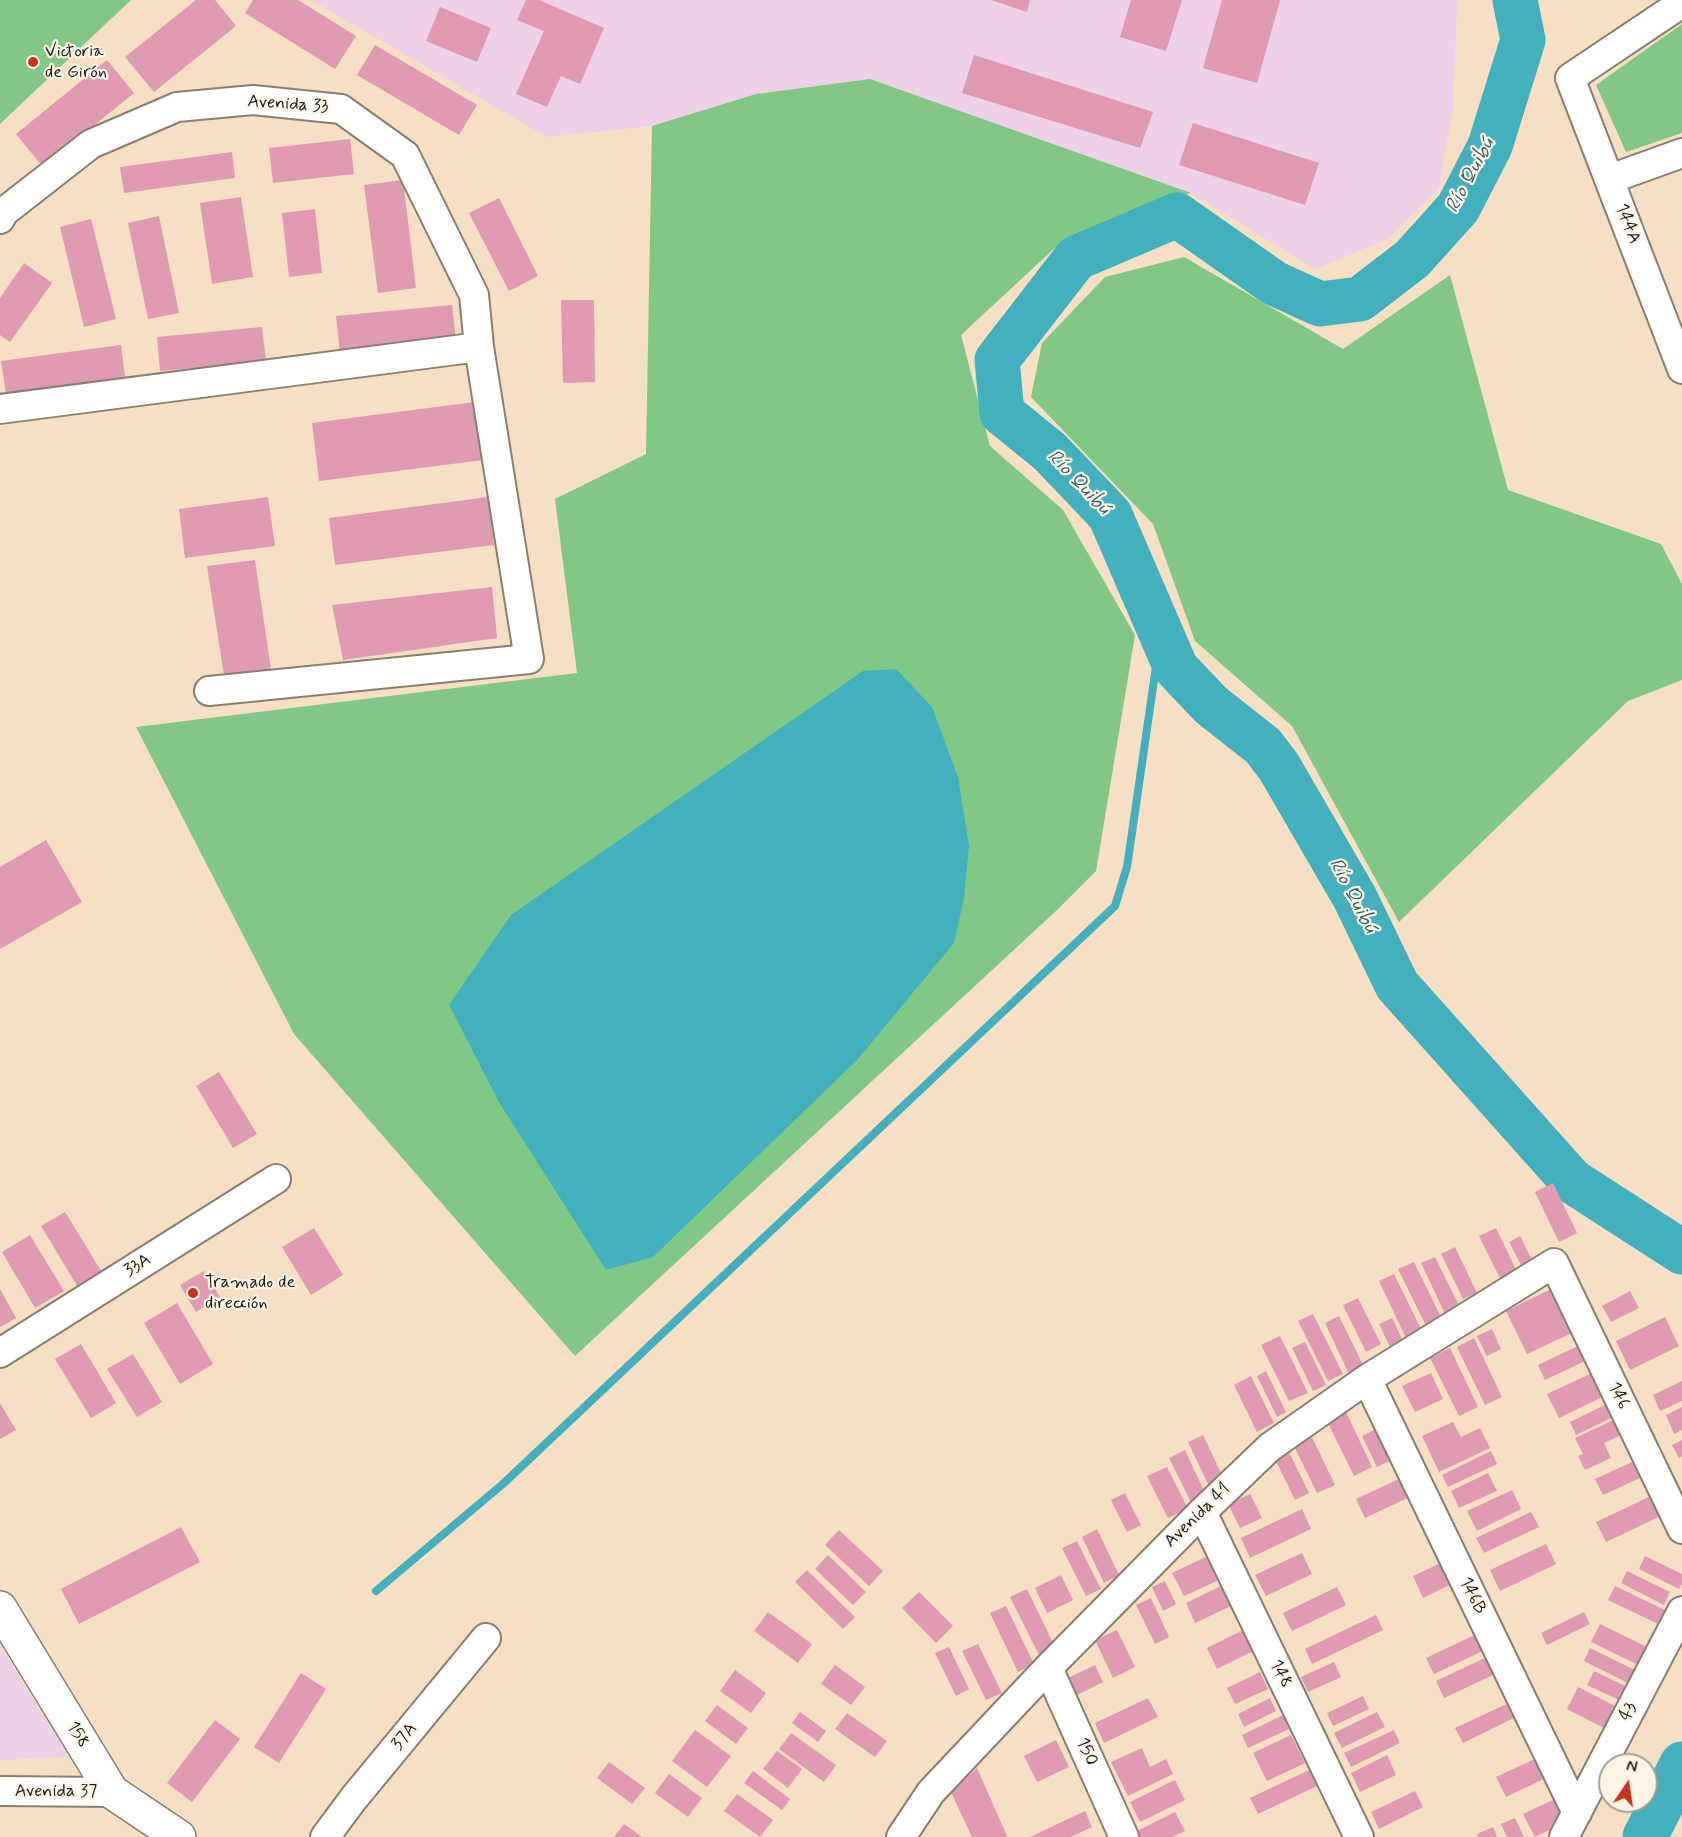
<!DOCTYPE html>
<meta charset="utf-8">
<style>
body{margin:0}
#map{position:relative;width:1682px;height:1837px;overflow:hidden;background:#f6dfc3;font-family:Mynerve,sans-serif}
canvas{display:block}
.north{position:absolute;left:1598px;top:1753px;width:60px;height:60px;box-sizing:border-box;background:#fcf5e5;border:2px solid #a29e95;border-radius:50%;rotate:13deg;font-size:16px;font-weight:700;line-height:24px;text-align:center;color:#1c1c1c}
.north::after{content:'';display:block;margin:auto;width:21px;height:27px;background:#c8321e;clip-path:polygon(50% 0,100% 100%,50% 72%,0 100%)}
</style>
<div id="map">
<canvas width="1682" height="1837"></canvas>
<div class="north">N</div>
</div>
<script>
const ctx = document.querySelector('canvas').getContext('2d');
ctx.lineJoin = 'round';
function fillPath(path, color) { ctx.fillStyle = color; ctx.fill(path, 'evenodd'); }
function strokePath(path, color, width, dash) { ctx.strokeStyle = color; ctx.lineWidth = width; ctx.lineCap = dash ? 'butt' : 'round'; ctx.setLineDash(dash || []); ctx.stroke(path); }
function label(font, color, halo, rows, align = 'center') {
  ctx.font = font + ' Mynerve,sans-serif'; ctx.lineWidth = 4.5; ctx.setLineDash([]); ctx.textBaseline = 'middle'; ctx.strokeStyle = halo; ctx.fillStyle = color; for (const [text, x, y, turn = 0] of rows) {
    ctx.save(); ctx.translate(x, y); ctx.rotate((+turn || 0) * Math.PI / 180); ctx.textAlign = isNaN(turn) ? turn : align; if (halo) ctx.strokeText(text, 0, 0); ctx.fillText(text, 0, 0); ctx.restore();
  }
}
const built = new Path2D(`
 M311,0h1146l-4,107 -14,81 -51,51 -73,30 -124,-76 -321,-114 -114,15 -104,32 -105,11z
 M0,1646l69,111 -69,3z`);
const green = new Path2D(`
 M0,0h131l-131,124z
 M1682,24v109l-56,19 -30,-67z
 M870,79l321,114 -133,52 -97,90 29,111 73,64 72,125 -39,236 -39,39 -482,446 -281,-322 -158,-307 441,-54 -22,-174 91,-45 6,-328 104,-32z
 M1184,257l159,92 107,-74 58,215 153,54 21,40v96l-54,21 -229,221 -107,-196 -97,-85 -42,-117 -122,-127 11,-54 63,-66z`);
const water = new Path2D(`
 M896,669l36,38 26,70 11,69 -5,52 -10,45 -97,117 -204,197 -47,13 -106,-166 -51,-99 62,-90 352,-244z`);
const stream = new Path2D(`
 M376,1591l128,-108 611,-577 12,-39 34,-235`);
const river = new Path2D(`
 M1515,0l8,40 -33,106 -32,62 -46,51 -52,40 -40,5 -46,-21 -97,-68 -101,43 -79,102 5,53 48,39 60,63 66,153 35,37 52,41 16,21 76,131 42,87 175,196 110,71
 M1645,1837l37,-73`);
const building = new Path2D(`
 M196,0h19l21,26 -82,66 -29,-35z
 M253,0h45l58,36 -21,33 -90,-56z
 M526,0h13l65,28 -24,56 -19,-8 -14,31 -31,-13 28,-63 -27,-11z
 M991,0h39l-3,12z
 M1131,0h51l-16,51 -46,-14z
 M1222,0h58l-23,83 -54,-15z
 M440,7l51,21 -14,34 -51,-21z
 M375,45l102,60 -18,30 -102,-60z
 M974,55l179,57 -13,36 -178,-55z
 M107,60l27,33 -91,74 -27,-33z
 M1193,123l126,40 -14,42 -126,-40z
 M350,139l4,35 -81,9 -4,-35z
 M232,152l3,26 -111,15 -4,-26z
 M403,180l13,108 -38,5 -14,-108z
 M241,197l12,80 -41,7 -12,-81z
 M499,198l39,78 -29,15 -40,-78z
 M315,209l7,64 -33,4 -7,-64z
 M159,216l20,97 -31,6 -20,-96z
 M91,219l25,100 -32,8 -24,-100z
 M24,263l28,20 -42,59 -10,-7v-37z
 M561,300h33l1,82 -32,1z
 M452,305l4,35 -116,12 -4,-36z
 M262,327l4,34 -106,10 -3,-34z
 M121,345l4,32 -119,17 -5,-33z
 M475,402l8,58 -164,21 -7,-58z
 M268,497l7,49 -90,12 -6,-49z
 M488,497l6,48 -159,20 -6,-47z
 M255,560l16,110 -47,6 -17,-110z
 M492,587l5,51 -154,22 -11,-55z
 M46,840l36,62 -82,47v-82z
 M219,1072l38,62 -24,14 -37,-62z
 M1553,1183l24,50 -18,9 -24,-50z
 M65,1212l38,62 -24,15 -38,-63z
 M314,1228l29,47 -32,20 -29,-48z
 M1496,1228l23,48 -16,8 -24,-48z
 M30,1235l34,56 -29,17 -33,-56z
 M1520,1236l14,28 -11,5 -14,-27z
 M1455,1247l22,46 -14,6 -22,-45z
 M1435,1257l26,52 -15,7 -25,-53z
 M1414,1262l29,59 -16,7 -29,-59z
 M204,1271l16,26 -24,15 -16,-27z
 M1394,1274l28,57 -16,7 -27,-57z
 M0,1289l16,29 -16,9z
 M1551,1289l21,44 -45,21 -21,-43z
 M1630,1291l9,17 -28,14 -9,-16z
 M1358,1298l23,46 -15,8 -23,-47z
 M177,1303l36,61 -33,20 -36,-61z
 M1313,1314l30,60 -15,7 -30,-60z
 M1339,1316l25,51 -15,7 -24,-51z
 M1665,1317l14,29 -49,24 -14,-29z
 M1392,1318l11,23 -13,6 -11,-23z
 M1492,1329l9,20 -14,7 -10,-20z
 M1280,1336l28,57 -19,8 -28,-56z
 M1474,1338l28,59 -17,8 -28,-58z
 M1305,1342l21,43 -13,6 -21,-43z
 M81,1344l35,59 -25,15 -36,-59z
 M1578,1346l7,15 -40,19 -7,-15z
 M1450,1348l28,59 -19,9 -29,-58z
 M133,1354l29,48 -25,15 -30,-48z
 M1266,1371l20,41 -9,5 -20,-41z
 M1431,1373l12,26 -28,13 -13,-26z
 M1590,1374l12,23 -43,21 -12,-24z
 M1251,1376l23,47 -17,9 -23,-47z
 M1682,1381v20l-22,10 -7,-16z
 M0,1403l16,27 -16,9z
 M1607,1404l6,13 -37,18 -6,-13z
 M1682,1407v23l-8,4 -8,-19z
 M1346,1412l26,55 -18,9 -27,-55z
 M1616,1419l7,15 -19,9 7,15 -26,12 -7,-14 5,-2 -8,-16z
 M1453,1422l8,15 19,-9 10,20 -51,24 -17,-36z
 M1380,1427l15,31 -18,9 -15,-31z
 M1310,1433l25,52 -18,8 -25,-51z
 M1203,1435l20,42 -15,7 -20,-42z
 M1682,1440v16l-3,2 -7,-13z
 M1185,1450l21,45 -15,7 -22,-44z
 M1491,1451l6,13 -49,23 -6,-12z
 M1289,1452l20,41 -14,7 -20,-41z
 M1634,1461l8,16 -39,18 -8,-16z
 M1167,1467l21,42 -20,9 -21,-42z
 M1488,1473l9,18 -38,17 -8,-17z
 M1405,1476l9,19 -49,23 -9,-19z
 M1512,1490l9,19 -44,22 -10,-20z
 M1125,1493l16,32 -14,7 -16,-32z
 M1250,1494l12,24 -22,10 -12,-24z
 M1653,1495l10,20 -57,27 -10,-20z
 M1302,1509l9,20 -61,29 -9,-20z
 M1531,1512l8,15 -55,26 -8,-15z
 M181,1527l19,35 -121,62 -18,-35z
 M1097,1529l22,46 -15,8 -22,-46z
 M839,1530l44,41 -14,15 -44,-41z
 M1077,1541l24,48 -15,7 -24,-48z
 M1546,1544l10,20 -56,27 -10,-21z
 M1302,1553l10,21 -46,22 -11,-21z
 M828,1555l38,37 -13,13 -38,-36z
 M1208,1556l11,24 -35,16 -12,-23z
 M1645,1556l37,18v10l-3,5 -40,-20z
 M1443,1562l10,21 -30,15 -10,-22z
 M807,1570l48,47 -12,12 -48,-47z
 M1627,1571l43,21 -6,13 -43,-22z
 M1061,1575l12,25 -26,13 -12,-25z
 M1165,1581l11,23 -13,7 -11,-24z
 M1221,1586l10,20 -36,17 -9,-20z
 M1615,1586l52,25 -7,14 -52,-25z
 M1337,1587l9,18 -54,26 -9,-18z
 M1027,1589l28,58 -16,8 -29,-58z
 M919,1592l34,34 -17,17 -34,-35z
 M1151,1598l18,39 -14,7 -19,-39z
 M1006,1606l28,58 -16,8 -28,-59z
 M768,1612l44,32 -14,19 -44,-32z
 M1584,1612l6,12 -43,21 -6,-12z
 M1376,1615l7,15 -71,34 -7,-15z
 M1600,1624l47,23 -9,18 -47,-23z
 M1247,1628l10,21 -40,20 -10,-21z
 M1117,1630l18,37 -22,11 -18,-38z
 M1481,1632l8,16 -55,26 -8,-16z
 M978,1644l24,49 -16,7 -24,-49z
 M949,1647l20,42 -13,7 -21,-43z
 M1590,1648l45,22 -7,13 -44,-22z
 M1489,1656l8,17 -53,25 -8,-17z
 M1334,1662l7,15 -33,15 -7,-15z
 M835,1665l30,22 -14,18 -30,-21z
 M1095,1665l8,17 -26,13 -9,-17z
 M735,1670l31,23 -15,20 -31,-22z
 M1594,1671l31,15 -6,14 -32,-15z
 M1260,1672l8,17 -33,15 -8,-16z
 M301,1673l25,16 -47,74 -25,-16z
 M1578,1687l39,20 -11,22 -39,-20z
 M1363,1696l6,13 -36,17 -6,-13z
 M1148,1698l10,19 -54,26 -9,-20z
 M1270,1698l6,13 -32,16 -6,-13z
 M1511,1702l7,14 -55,27 -8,-15z
 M717,1705l31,23 -12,16 -31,-23z
 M800,1712l26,19 -8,11 -26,-19z
 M1377,1712l8,15 -43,21 -8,-15z
 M847,1713l40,28 -12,16 -40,-28z
 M1283,1715l6,14 -41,19 -6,-13z
 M215,1720l25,19 -48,63 -25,-19z
 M695,1730l36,26 -24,31 -35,-26z
 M1394,1730l6,13 -49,24 -7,-14z
 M791,1733l45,32 -12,17 -45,-33z
 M1291,1735l14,28 -38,18 -14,-28z
 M1056,1740l13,27 -32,15 -13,-26z
 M1142,1748l8,19 16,-8 7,15 -45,22 -17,-34z
 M777,1751l25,18 -14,19 -25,-19z
 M1387,1755l9,20 -36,17 -9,-19z
 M1541,1756l9,20 -44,21 -10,-20z
 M609,1762l36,26 -13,16 -35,-26z
 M977,1768l30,68 -2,1h-33l-21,-45z
 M1309,1770l8,16 -59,28 -8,-16z
 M753,1771l37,28 -8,11 -38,-27z
 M669,1774l33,24 -14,19 -33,-24z
 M1175,1780l10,20 -45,22 -10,-20z
 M1415,1791l8,16 -44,22 -8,-17z
 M737,1794l36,26 -13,17 -36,-26z
 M1555,1799l12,23 -32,15 -12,-23z
 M1085,1811l7,16 -21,10h-41z
 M1175,1812l10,19 -13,6h-32l-3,-6z
 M1515,1818l9,19h-17l-6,-13z
 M624,1824l18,13h-28z
 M1493,1827l4,10h-19l-1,-3z`);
const minor = new Path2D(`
 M1682,3l-112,75 112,291
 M1610,179l72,-26
 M0,219l4,-7 87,-68 86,-37 76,-7 88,9 64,46 69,140 5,52 50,312 -320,32
 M0,409l479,-62
 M0,1353l276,-174
 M1367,1379l210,434
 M1202,1512l157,325
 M1048,1668l76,169
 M0,1791l112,1
 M325,1837l29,-39 132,-160
 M901,1837l30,-45 117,-124 154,-156 68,-65 97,-68 187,-116 128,266
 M1564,1837l118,-226`);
const tertiary = new Path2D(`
 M0,1608l112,184 67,45`);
const markers = [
 [33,62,6,"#c8321e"],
 [193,1293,6,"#c8321e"]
];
const poiNames = [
 ["Victoria",45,52],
 ["de Girón",45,73],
 ["Tramado de",205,1283],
 ["dirección",205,1304]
];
const streetNames = [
 ["Avenida 33",288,105,4],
 ["144A",1627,224,69],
 ["33A",138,1266,-32],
 ["146",1618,1396,64],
 ["Avenida 41",1198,1516,-44],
 ["146B",1472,1596,64],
 ["148",1280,1674,64],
 ["43",1629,1712,-62],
 ["158",77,1735,59],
 ["37A",405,1737,-51],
 ["150",1086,1752,66],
 ["Avenida 37",56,1792]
];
const waterNames = [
 ["Río Quibú",1471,176,-62],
 ["Río Quibú",1078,483,46],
 ["Río Quibú",1352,896,62]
];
fillPath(built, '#eed0e8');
fillPath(green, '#80c884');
fillPath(water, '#42b0bf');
strokePath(stream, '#42b0bf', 8);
strokePath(river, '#42b0bf', 45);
fillPath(building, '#e09ab2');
strokePath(minor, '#897e70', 32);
strokePath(tertiary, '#897e70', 36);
strokePath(minor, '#fff', 28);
strokePath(tertiary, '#fff', 33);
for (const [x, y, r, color] of markers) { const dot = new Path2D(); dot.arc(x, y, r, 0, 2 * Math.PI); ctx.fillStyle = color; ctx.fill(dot); strokePath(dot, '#fcf5e5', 2); }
label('18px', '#1c1c1c', '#fcf5e5', poiNames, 'left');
label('18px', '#1c1c1c', '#fcf5e5', streetNames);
label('italic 20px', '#2d5f65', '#fcf5e5', waterNames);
</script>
